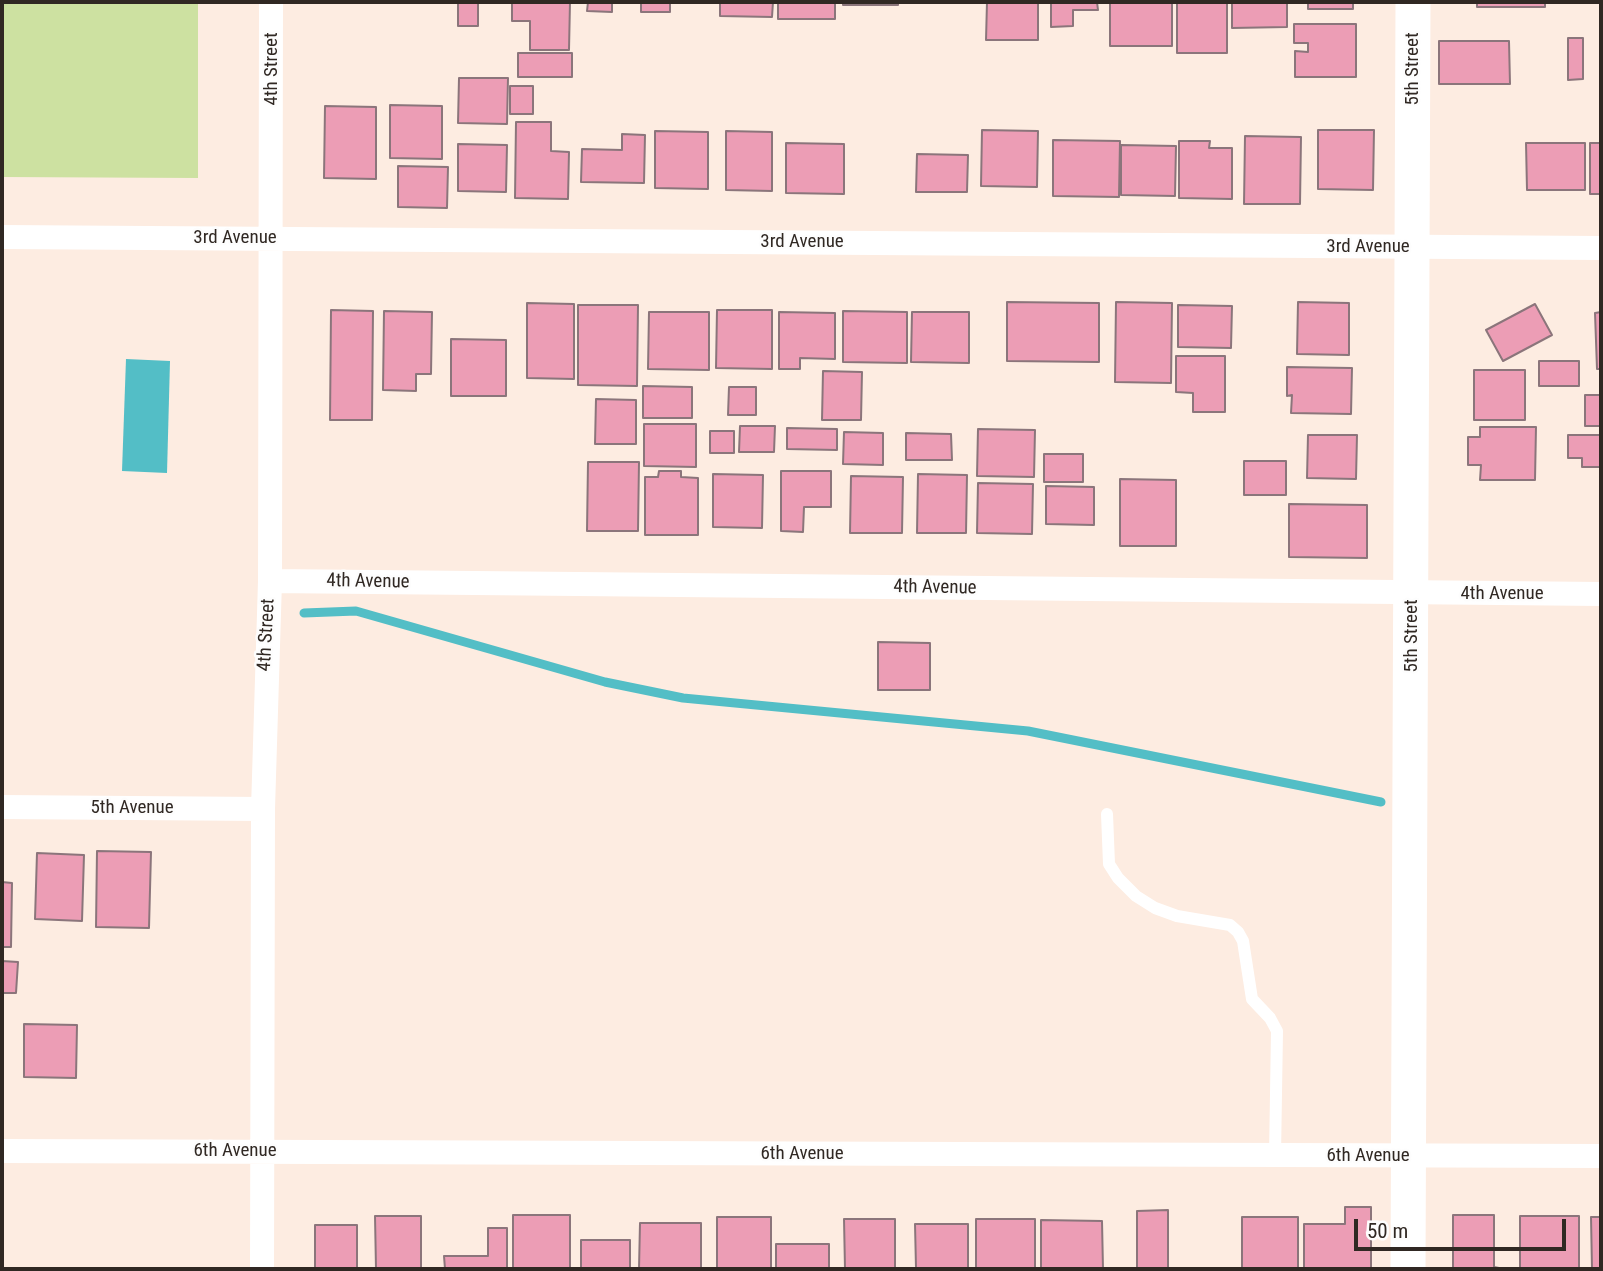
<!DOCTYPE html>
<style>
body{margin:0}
#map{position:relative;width:1603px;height:1271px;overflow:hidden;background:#fdece1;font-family:"Roboto Condensed",sans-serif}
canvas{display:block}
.frame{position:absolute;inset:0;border:4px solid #302823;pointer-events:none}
.scale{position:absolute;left:1354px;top:1219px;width:212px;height:32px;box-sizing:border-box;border:4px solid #302823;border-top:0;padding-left:9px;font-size:21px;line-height:24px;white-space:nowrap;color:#302823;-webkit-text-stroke:5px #fdfdfd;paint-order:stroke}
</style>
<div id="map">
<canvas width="1603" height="1271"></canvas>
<div class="frame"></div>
<div class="scale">50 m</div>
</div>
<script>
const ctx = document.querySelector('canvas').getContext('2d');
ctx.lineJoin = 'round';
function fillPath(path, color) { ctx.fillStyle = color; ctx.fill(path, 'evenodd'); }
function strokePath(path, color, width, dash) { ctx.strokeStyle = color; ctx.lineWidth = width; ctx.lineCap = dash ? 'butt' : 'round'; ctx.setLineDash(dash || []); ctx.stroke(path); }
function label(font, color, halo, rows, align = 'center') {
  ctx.font = font + ' "Roboto Condensed",sans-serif'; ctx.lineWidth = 5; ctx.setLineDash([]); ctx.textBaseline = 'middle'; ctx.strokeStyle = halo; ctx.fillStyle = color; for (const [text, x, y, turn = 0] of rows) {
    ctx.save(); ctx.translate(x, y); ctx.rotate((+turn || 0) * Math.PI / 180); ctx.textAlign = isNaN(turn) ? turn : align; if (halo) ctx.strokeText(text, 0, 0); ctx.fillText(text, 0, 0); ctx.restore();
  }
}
const green = new Path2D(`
 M2,2h196v176l-196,-1z`);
const water = new Path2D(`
 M126,359l44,2 -3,112 -45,-2z`);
const stream = new Path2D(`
 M304,613l52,-2 249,71 78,16 345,33 353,71`);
const building = new Path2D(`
 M458,2h20v24h-20z
 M512,2h58l-1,48h-39v-29h-18z
 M588,2h24v10l-25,-1z
 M641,2h29v10h-29z
 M720,2h53l-1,15 -52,-1z
 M778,2h57v17h-57z
 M843,2h55v3h-55z
 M987,2h51v38h-52z
 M1051,2h46l1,8h-25v16l-22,1z
 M1110,2h62v44h-62z
 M1177,2h50v51h-50z
 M1232,2h55v25l-55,1z
 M1308,2h45v7h-45z
 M1477,2h68v5h-68z
 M1294,24h62v53h-61v-26l13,1v-9h-14z
 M1568,38h15v41l-15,1z
 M1439,41h70l1,43h-71z
 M518,53h54v24h-54z
 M459,78h49l-1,46 -49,-1z
 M510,86h23v28h-23z
 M390,105l52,1v53l-52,-1z
 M325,106l51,1v72l-52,-1z
 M516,122h35v29l18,1 -1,47 -53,-1z
 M982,130l56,1 -1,56 -56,-1z
 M1318,130h56l-1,60 -55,-1z
 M655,131l53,1v57l-53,-1z
 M726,131l46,1v59l-46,-1z
 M622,134l23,1 -1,48 -63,-1 1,-33 40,1z
 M1245,136l56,1 -1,67h-56z
 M1053,140l67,1 -1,56 -66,-1z
 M1179,141h31l-1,7h23v51l-53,-1z
 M786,143l58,1v50l-58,-1z
 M1526,143h59v47h-58z
 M1590,143h11v51h-11z
 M458,144l49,1 -1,47 -48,-1z
 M1121,145l55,1 -1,50 -54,-1z
 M917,154l51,1 -1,37h-51z
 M398,166l50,1 -1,41 -49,-1z
 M1007,302l92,1v59l-92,-1z
 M1116,302l56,1 -1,80 -56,-1z
 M1298,302l51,1v52l-52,-1z
 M527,303l47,1v75l-47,-1z
 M1535,304l17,31 -49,26 -17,-31z
 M578,305h60l-1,81 -59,-1z
 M1178,305l54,1 -1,42 -53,-1z
 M331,310l42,1 -1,109h-42z
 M717,310h55v59l-56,-1z
 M384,311l48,1 -1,62h-15v17l-33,-1z
 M843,311l64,1v51l-64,-1z
 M649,312h60v58l-61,-1z
 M779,312l56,1v46l-35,-1v11h-21z
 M912,312h57v51l-58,-1z
 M1601,312v57h-4l-2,-56z
 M451,339l55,1v56h-55z
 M1176,356h49v56h-32v-19l-17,-1z
 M1539,361h40v25h-40z
 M1287,367l65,1 -1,46 -60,-1 1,-18 -5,1z
 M1474,370h51v50h-51z
 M823,371l39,1 -1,48h-39z
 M643,386l49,1v31h-49z
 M729,387h27v28h-28z
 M1585,395h16v31h-16z
 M596,399l40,1v44h-41z
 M644,424h52v43l-52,-1z
 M740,426h35l-1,26h-35z
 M1480,427h56l-1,53h-55l1,-15h-13v-28h12z
 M787,428l50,1v21l-50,-1z
 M978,429l57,1 -1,47 -57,-1z
 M710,431h24v22h-24z
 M844,432l39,1v32l-40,-1z
 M906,433l45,1 1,26h-46z
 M1308,435h49l-1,44 -49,-1z
 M1568,435h32l1,32h-19v-9h-14z
 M1044,454h39v28h-39z
 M1244,461h42v34h-42z
 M588,462h51l-1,69h-51z
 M659,471h22v6l17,1v57h-53v-58h13z
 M781,471h50v36h-27l-1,25 -22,-1z
 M713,474l50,1 -1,53 -49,-1z
 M918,474l49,1 -1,58h-49z
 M851,476l52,1 -1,56h-52z
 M1120,479l56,1v66h-56z
 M978,483l55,1 -1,50 -55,-1z
 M1046,486l48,1v38l-48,-1z
 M1289,504l78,1v53l-78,-1z
 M878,642l52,1v47h-52z
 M97,851l54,1 -2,76 -53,-1z
 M37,853l47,2 -2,66 -47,-2z
 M2,882l10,1 -1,64h-9z
 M2,961l16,1 -2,31h-14z
 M24,1024l53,1 -1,53 -52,-1z
 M1345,1207h26v62h-67v-45h41z
 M1168,1210v59h-31v-58z
 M513,1215h57v54h-57z
 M1453,1215h41v52l10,2h-51z
 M375,1216h46v53h-45z
 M1520,1216h59v53h-59z
 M717,1217h54v52h-54z
 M1242,1217h56v52h-56z
 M1591,1217h10v52h-9z
 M844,1219h51v50h-50z
 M976,1219h59v50h-59z
 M1041,1220l61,1 1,48h-62z
 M640,1223h61v46h-62z
 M915,1224h53v45l-52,-1z
 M315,1225h42v44h-42z
 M488,1228h19v41h-62l-1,-13h44z
 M581,1240h49v29h-49z
 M776,1244h53v25h-53z`);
const lane = new Path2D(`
 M1107,814l2,50 9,14 18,18 19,12 22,8 53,9 8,7 5,9 9,58 18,19 7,13 -2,125`);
const street = new Path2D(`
 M2,237l1599,11
 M270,581l1331,13
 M2,807l261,2
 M2,1151l1599,5
 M262,1269l1,-460 7,-228 1,-579`);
const secondary = new Path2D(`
 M1408,1269l5,-1267`);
const streetNames = [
 ["4th Street",272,69,-90],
 ["5th Street",1413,69,-90],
 ["3rd Avenue",235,238],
 ["3rd Avenue",802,242],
 ["3rd Avenue",1368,247],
 ["4th Avenue",368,582,1],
 ["4th Avenue",935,588,1],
 ["4th Avenue",1502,594],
 ["4th Street",267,635,-87],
 ["5th Street",1412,636,-90],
 ["5th Avenue",132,808],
 ["6th Avenue",235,1151],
 ["6th Avenue",802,1154],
 ["6th Avenue",1368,1156]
];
fillPath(green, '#cde1a1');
fillPath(water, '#53bec6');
strokePath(stream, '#53bec6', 9);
fillPath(building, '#ec9db5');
strokePath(building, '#8b757b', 2);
strokePath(lane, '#fff', 12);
strokePath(street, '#fff', 24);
strokePath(secondary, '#fff', 35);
label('19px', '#302823', '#fdfdfd', streetNames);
</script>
